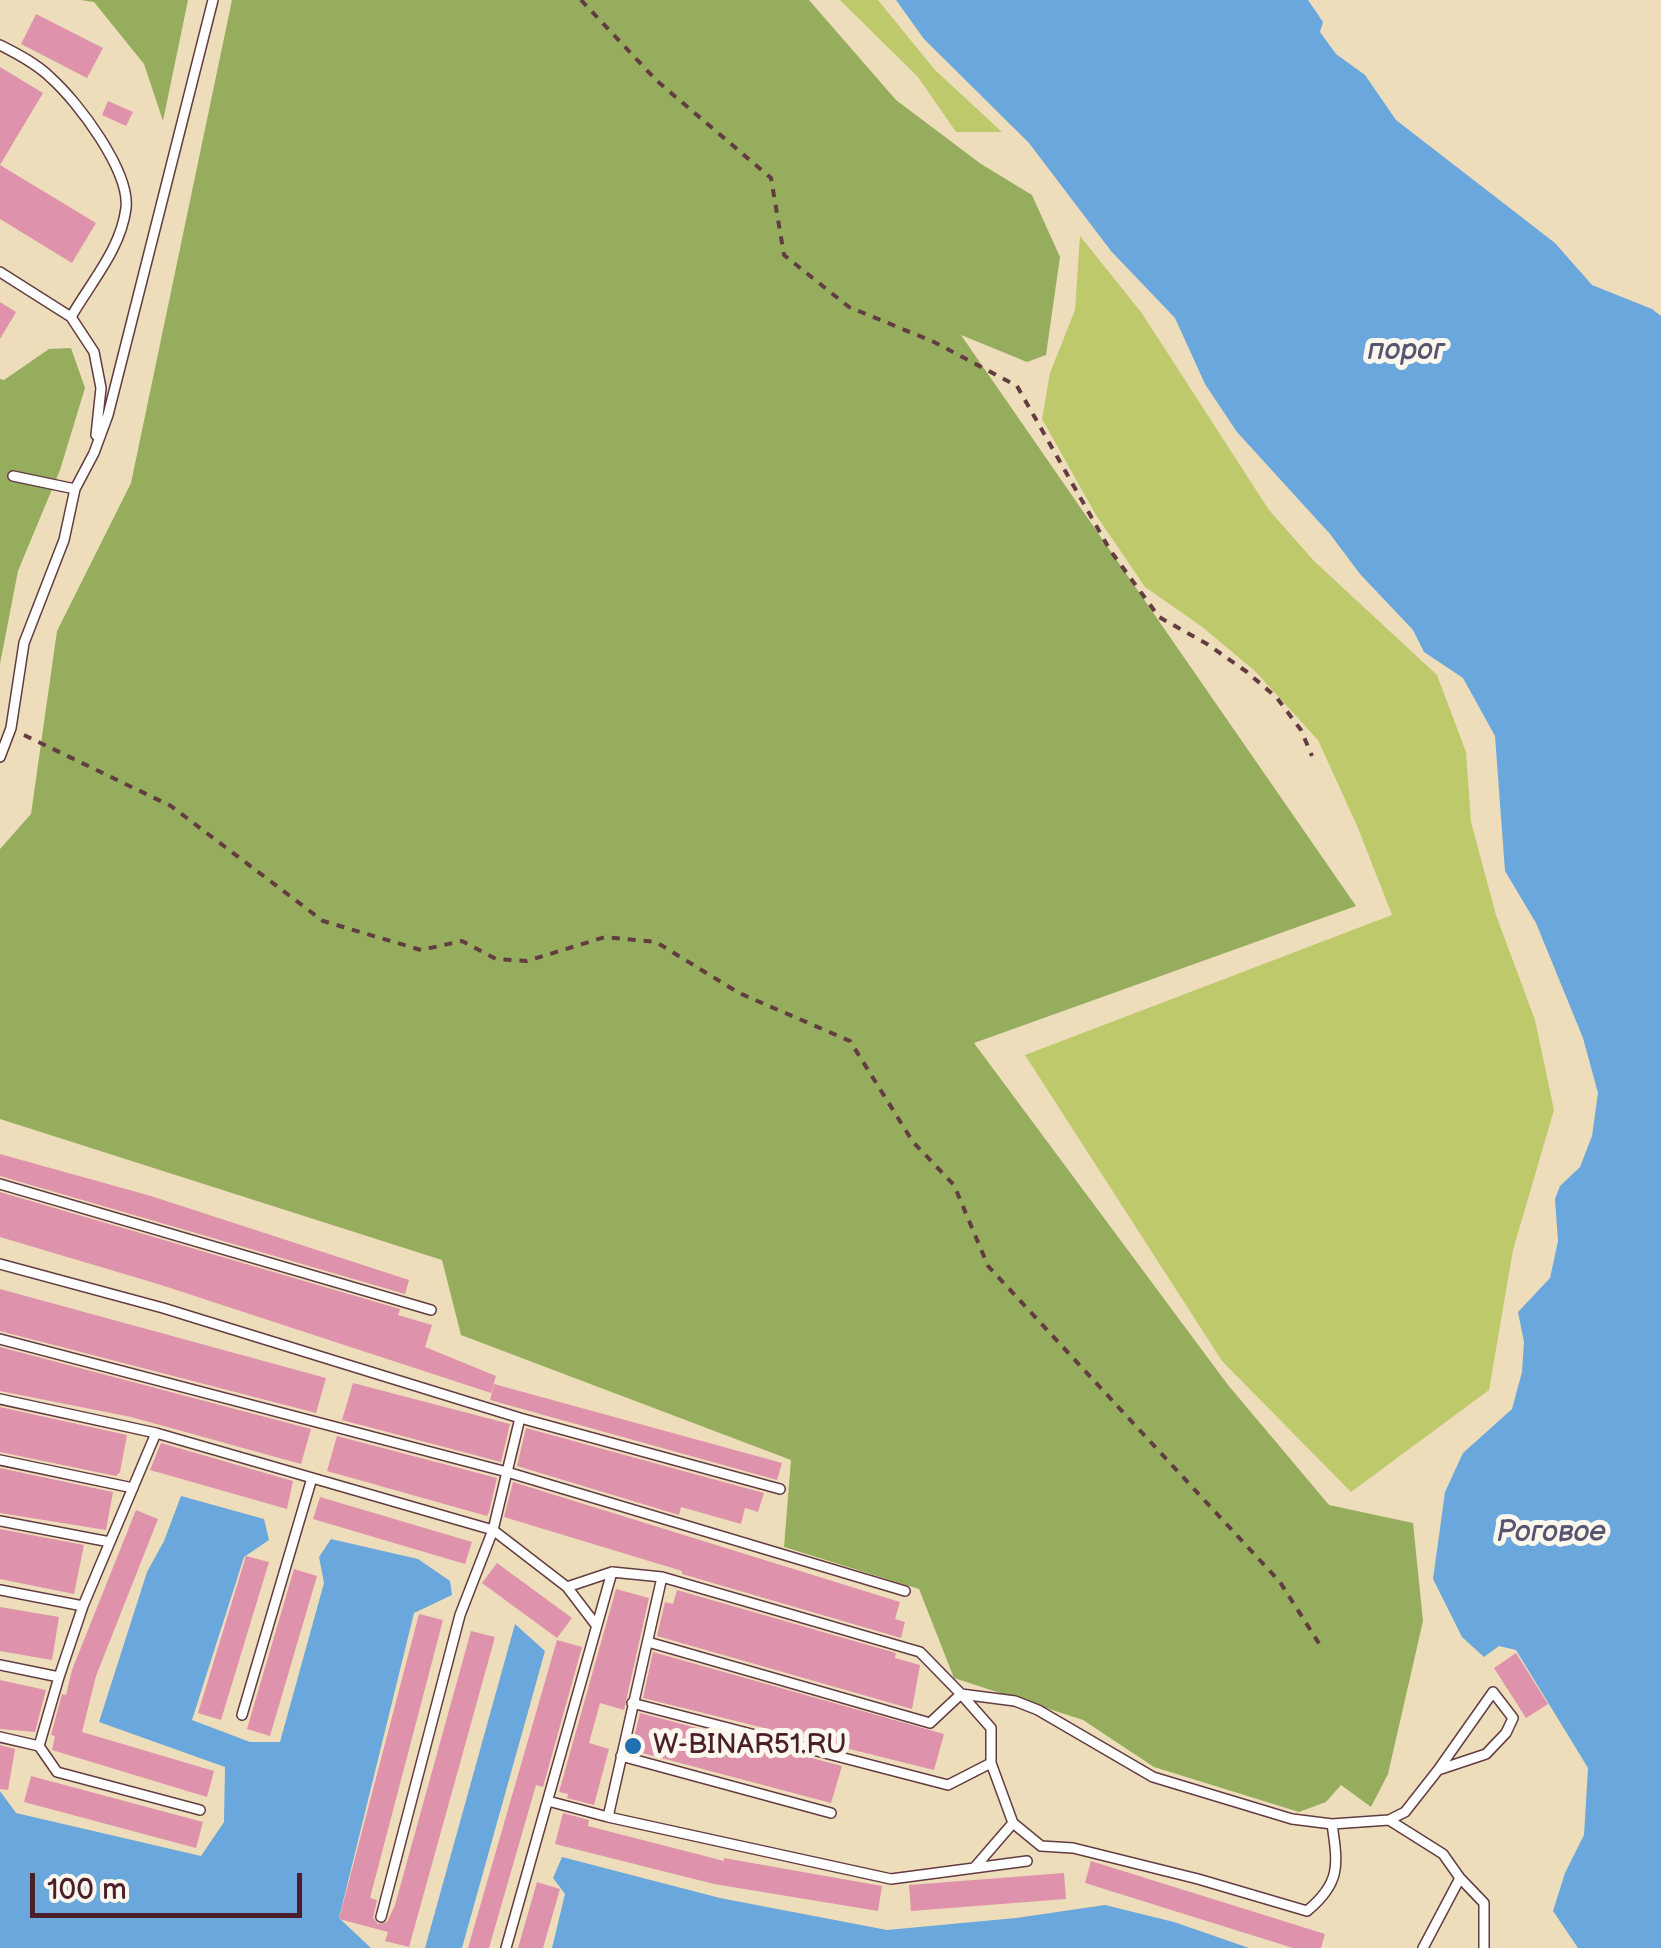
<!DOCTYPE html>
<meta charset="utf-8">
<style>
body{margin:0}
#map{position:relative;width:1661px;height:1948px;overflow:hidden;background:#edb;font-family:"Balsamiq Sans",sans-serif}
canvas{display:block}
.scale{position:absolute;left:30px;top:1873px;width:272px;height:45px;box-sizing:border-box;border:5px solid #4a1f2b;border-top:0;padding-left:12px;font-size:30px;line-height:35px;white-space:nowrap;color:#4a1f2b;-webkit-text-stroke:8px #fbf7ec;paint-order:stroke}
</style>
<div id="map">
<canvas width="1661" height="1948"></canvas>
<div class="scale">100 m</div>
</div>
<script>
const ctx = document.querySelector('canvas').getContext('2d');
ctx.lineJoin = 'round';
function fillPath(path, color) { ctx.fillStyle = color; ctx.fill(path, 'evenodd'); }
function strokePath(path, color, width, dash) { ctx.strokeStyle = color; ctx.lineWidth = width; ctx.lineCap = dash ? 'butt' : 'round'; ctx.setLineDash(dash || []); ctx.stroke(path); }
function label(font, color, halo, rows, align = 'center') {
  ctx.font = font + ' "Balsamiq Sans",sans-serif'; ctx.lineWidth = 10; ctx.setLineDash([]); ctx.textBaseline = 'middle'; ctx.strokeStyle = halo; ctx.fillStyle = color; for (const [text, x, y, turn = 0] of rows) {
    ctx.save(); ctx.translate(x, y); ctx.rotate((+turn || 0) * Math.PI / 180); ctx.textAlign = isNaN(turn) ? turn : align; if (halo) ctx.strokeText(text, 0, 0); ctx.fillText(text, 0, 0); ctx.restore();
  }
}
const green = new Path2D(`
 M840,0h38l57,70 67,62h-46l-38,-55z
 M1080,236l61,76 128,198 45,51 123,114 29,77 5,70 25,93 39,105 19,90 -41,140 -24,140 -138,102 -129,-131 -197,-306 367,-140 -34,-87 -40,-88 -63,-69 -54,-45 -56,-39 -49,-72 -54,-96 8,-46 25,-63z`);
const forest = new Path2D(`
 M81,0h107l-25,121 -19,-57 -50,-62z
 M232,0h577l87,100 85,64 51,31 28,62 -14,98 -19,7 -66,-27 395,571 -382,137 254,342 101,120 84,18 10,98 -35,153 -17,33 -30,-22 -15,17 -27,10 -145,-45 -71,-47 -129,-42 -35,-89 -135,-42 7,-87 -330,-125 -19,-75 -442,-141v-270l31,-35 26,-183 74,-148z
 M71,348l14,40 -25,82 -42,101 -18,93v-285l4,1 45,-31z`);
const water = new Path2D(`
 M896,0h412l15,22 -3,10 16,22 29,21 31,45 159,123 37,42 60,24 9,7v1632h-83l-25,-37 12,-38 19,-38 4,-67 -72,-118 -17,-4 -15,11 -22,-20 -29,-58 12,-87 18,-39 49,-44 10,-37 2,-30 -6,-30 32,-34 8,-37 -3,-42 5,-13 20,-19 12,-31 6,-43 -15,-55 -47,-115 -31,-52 -10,-135 -32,-58 -39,-26 -11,-22 -53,-56 -30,-40 -93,-102 -32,-48 -30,-66 -64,-67 -82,-108 -105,-104z
 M181,1496l83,23 5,21 -25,17 -52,163 58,22h30l44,-159 -5,-26 12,-18 87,20 32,22 2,14 -38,18 -75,305 32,30h-371v-157l16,22 185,43 23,-34 1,-55 -126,-45 48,-150 17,-31z
 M515,1624l30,27 -83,297h-37z
 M562,1857l158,41 167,32 129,-12 89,-13 69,17 75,26h-697l13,-54 -12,-16z`);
const building = new Path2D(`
 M36,14l67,34 -16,30 -66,-34z
 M0,67l43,26 -43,72 96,58 -24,40 -72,-44z
 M108,101l25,11 -7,14 -24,-11z
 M0,302l16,10 -16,27z
 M0,1154l151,42 258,84 -4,14 -405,-118z
 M0,1192l400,117 -2,6 34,10 -7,22 71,29 -5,17 -333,-109 -158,-47z
 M0,1289l326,89 -10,35 -316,-82z
 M0,1347l311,82 -10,35 -170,-47 -131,-26z
 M353,1383l157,41 -9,38 -159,-42z
 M494,1384l288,79 -5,17 -287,-80z
 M0,1407l127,28 -7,37 -4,4 -116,-24z
 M526,1428l238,65 -6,19 -13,-4 -4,16 -60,-17 -2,8 -162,-49z
 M337,1436l160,42 -8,34 -2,4 -160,-45z
 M161,1443l132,38 -6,28 -137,-39z
 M0,1468l113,24 -7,38 -106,-17z
 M513,1482l387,120 -5,17 10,3 -4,16 -219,-64v-3l-178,-54z
 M320,1497l152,45 -7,22 -152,-45z
 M136,1510l22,9 -62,157 -14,56 132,39 -7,26 -155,-47 3,-14 -4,-1 11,-41 4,1 6,-25z
 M0,1529l84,16 -10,49 -74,-15z
 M246,1556l23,6 -48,158 -23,-7z
 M497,1563l75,55 -15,20 -75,-55z
 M294,1569l23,7 -47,160 -23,-7z
 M616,1589l33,9 -25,112 -24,-7 -11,40 20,6 -15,56 -27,-7 1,-4 -9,-2z
 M677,1590l219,63 -1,5 25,7 -8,44 -255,-73 8,-34 8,2z
 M0,1607l59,10 -7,43 -52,-9z
 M419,1614l24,6 -73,278 7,2 -4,18 5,6 9,-2 8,-17 76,-274 24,6 -86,310 -24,-6 3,-9 -49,-13z
 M557,1640l25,7 -39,140 -7,-2 -47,163h-21z
 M653,1652l291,82 -10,36 -291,-72z
 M1516,1653l32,51 -22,14 -32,-50z
 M0,1680l46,10 -11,42 -35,-3z
 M640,1713l202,53 -11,37 -200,-53z
 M0,1745l15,4 -7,41 -8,-1z
 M31,1776l172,46 -7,26 -172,-46z
 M563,1813l26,7 -1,6 136,35v-3l158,28 -4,25 -164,-27 -159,-40z
 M1091,1861l234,73 -4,14h-28l-208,-65z
 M1064,1873l2,26 -155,12 -2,-26z
 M537,1882l23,7 -17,59h-25z`);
const path = new Path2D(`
 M581,0l76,81 114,97 13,77 65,52 85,35 83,44 93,164 49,67 48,27 40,28 30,26 24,32 11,26
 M24,735l147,71 152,115 98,29 41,-9 34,18 31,2 78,-24 51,5 83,51 111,48 63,101 41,43 34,81 292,316 40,63`);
const service = new Path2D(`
 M0,45c18,9 37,19 51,33 27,24 79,93 75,130 -5,41 -35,74 -55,109l-71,-45
 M71,317l23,35 7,36 -5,47
 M13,476l62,13
 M0,757l11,-29 13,-85 40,-103 11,-51 19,-36 14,-38 105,-415
 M0,1184l431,126
 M0,1264l163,44 357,110 260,71
 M0,1339l507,133 398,119
 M0,1399l156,34 337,97 74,57 45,-15 50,5 258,75 41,42 54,7 23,9 115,67 139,42 40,5 57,-4 16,-8 33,-42 48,-16 20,-21 7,-15 -20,-26 -55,78
 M0,1460l133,28
 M0,1521l110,21
 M567,1587l29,38
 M0,1590l83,16
 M648,1642l282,81 31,-29 30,34v35l22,60 -38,44
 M0,1665l59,12 -20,69 18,26 143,38
 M59,1677l24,-71 73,-173
 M632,1703l316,82 43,-22
 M242,1715l70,-237
 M0,1737l39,9
 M621,1756l210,57
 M548,1801l60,16 283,62 136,-18
 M608,1817l54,-240
 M1389,1820l54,34 17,24 -37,70
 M1013,1823l28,23 32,2 125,31 109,32c34,-28 31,-46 25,-87
 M1460,1878l24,25v45
 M381,1917l79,-302 33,-85 27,-112
 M506,1948l106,-376`);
const markers = [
 [633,1746,10,"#1f6fb2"]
];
const poiNames = [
 ["W-BINAR51.RU",653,1746]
];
const waterNames = [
 ["порог",1406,351],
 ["Роговое",1551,1533]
];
fillPath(green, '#bdc96a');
fillPath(forest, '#96ad5e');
fillPath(water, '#6aa7dc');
fillPath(building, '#df92ab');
strokePath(service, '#633c41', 12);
strokePath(path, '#633c41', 4, [8, 8]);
strokePath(service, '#fff', 9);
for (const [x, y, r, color] of markers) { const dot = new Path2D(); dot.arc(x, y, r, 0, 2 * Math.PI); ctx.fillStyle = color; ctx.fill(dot); strokePath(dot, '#fbf7ec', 4); }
label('28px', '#4a1f2b', '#fbf7ec', poiNames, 'left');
label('italic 30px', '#575572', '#fbf7ec', waterNames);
</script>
